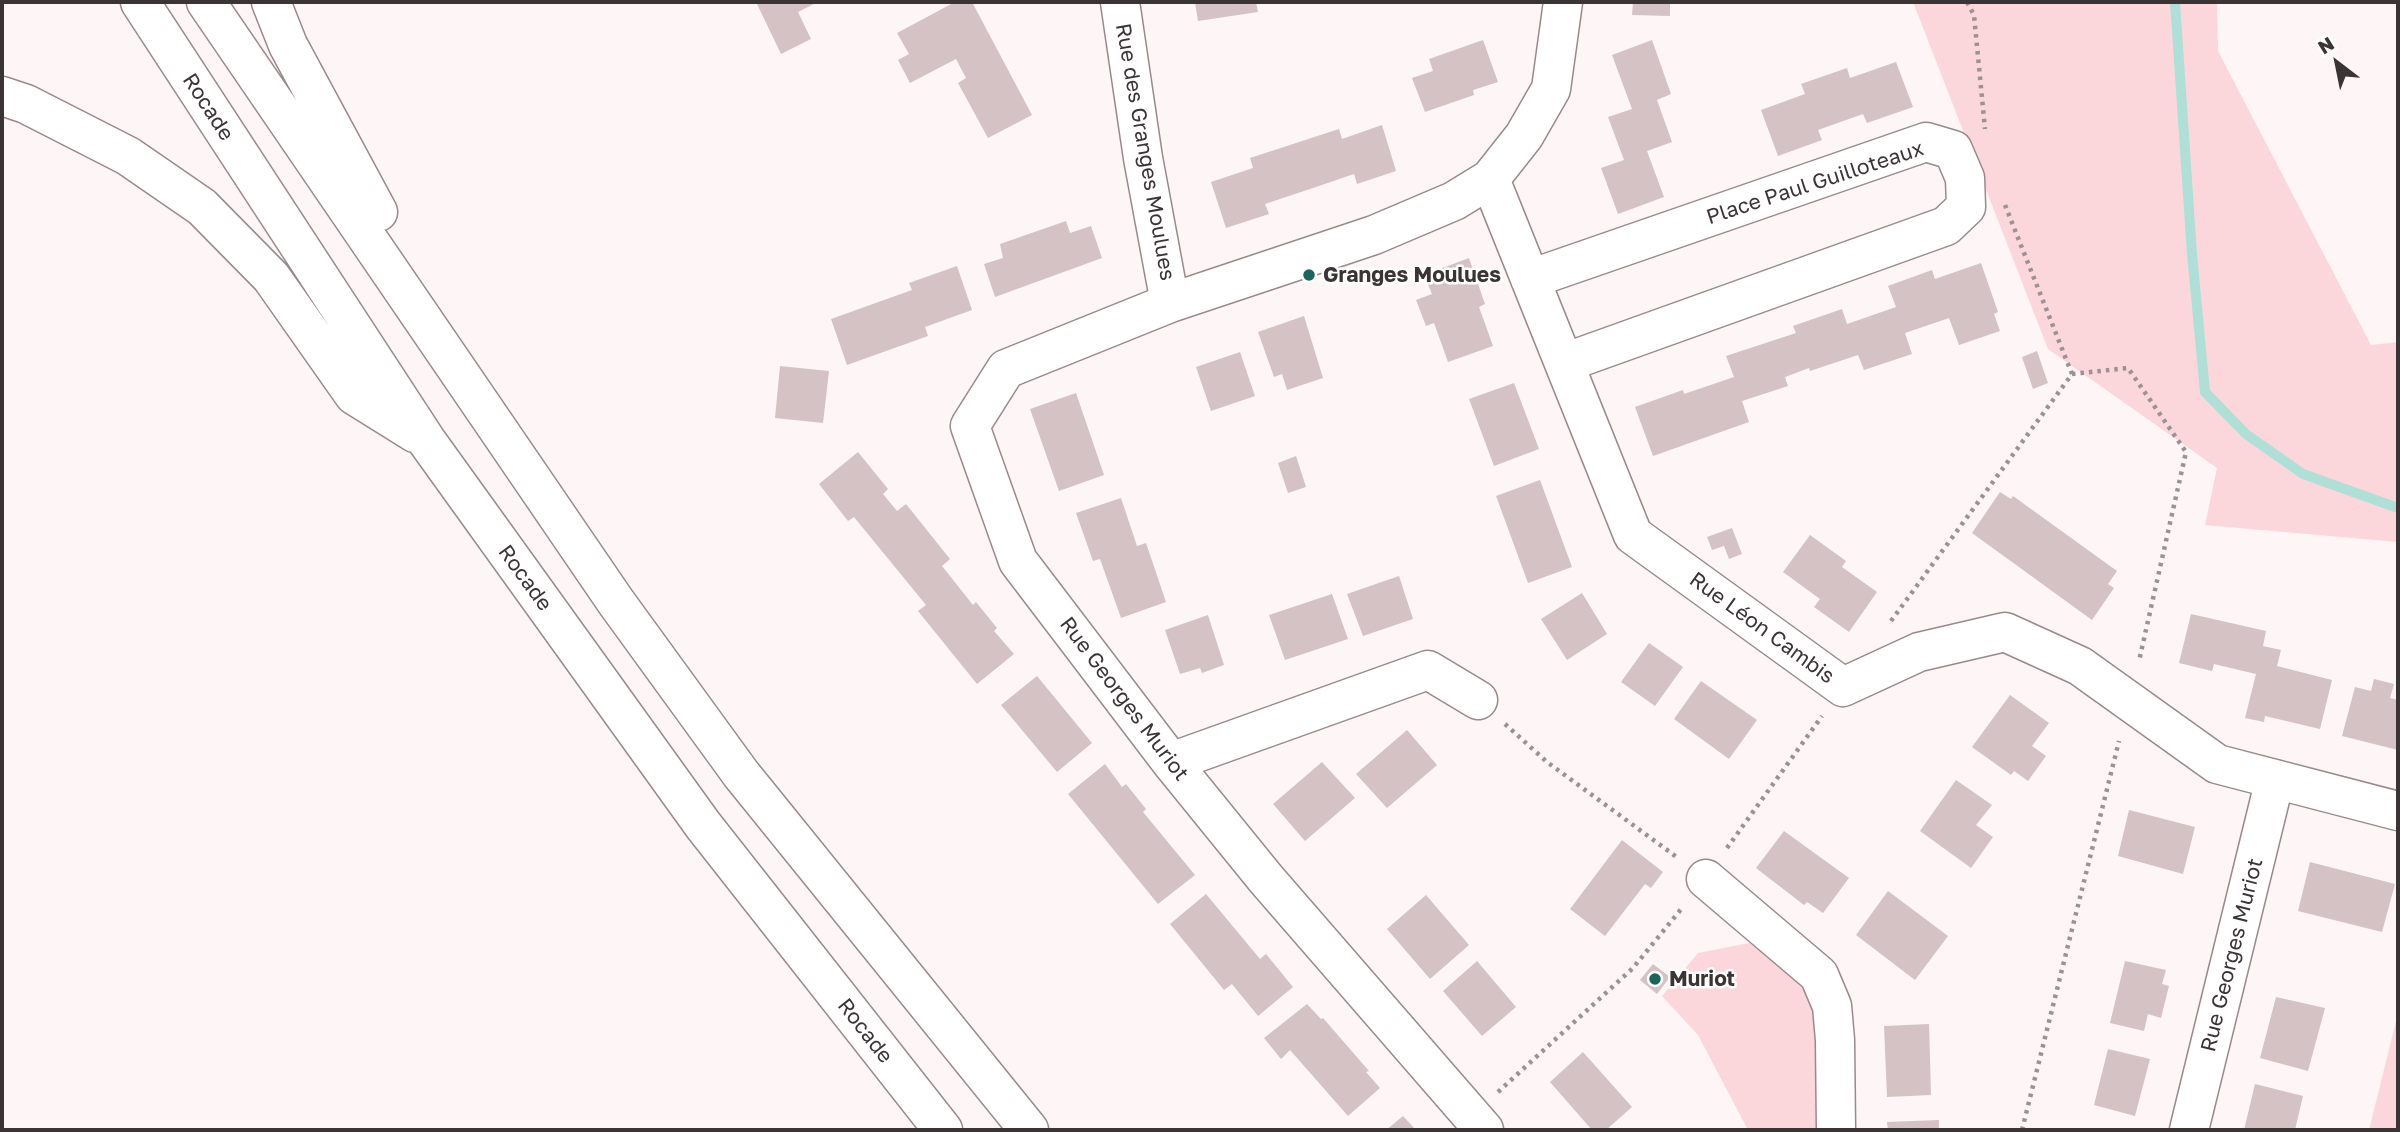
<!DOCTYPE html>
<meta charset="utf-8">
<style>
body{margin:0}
#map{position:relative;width:2400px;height:1132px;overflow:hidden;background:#fdf5f6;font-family:"Golos Text",sans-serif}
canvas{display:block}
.frame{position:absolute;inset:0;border:4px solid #3b3435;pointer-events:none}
.north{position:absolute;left:2302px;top:28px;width:70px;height:70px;-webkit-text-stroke:5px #fff;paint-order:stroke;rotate:328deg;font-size:19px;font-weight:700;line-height:28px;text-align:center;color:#3b3435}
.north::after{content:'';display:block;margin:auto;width:24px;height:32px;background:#3b3435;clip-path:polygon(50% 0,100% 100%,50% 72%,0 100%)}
</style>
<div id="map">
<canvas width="2400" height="1132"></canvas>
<div class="frame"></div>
<div class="north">N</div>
</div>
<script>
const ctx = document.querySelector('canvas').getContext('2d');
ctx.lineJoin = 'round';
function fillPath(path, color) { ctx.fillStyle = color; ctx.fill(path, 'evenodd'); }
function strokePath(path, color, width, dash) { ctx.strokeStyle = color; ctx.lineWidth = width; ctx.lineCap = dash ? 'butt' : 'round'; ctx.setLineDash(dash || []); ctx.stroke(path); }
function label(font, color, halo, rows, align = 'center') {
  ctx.font = font + ' "Golos Text",sans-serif'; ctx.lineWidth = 5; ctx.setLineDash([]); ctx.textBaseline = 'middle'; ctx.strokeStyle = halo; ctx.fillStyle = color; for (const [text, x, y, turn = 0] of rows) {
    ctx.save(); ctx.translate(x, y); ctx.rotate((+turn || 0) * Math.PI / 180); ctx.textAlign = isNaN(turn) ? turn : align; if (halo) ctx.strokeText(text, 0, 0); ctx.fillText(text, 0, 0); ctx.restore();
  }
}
const green = new Path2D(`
 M1913,2h304l1,49 153,294 27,-3v200l-193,-17 12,-57 -169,-119z
 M1749,943c12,8 45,29 52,39 21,26 18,115 16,148h-69l-50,-95 -36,-39 36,-43z
 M2398,1013v117h-29z`);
const stream = new Path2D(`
 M2175,2l17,252 13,138 41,42 57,40 95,34`);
const building = new Path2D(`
 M756,2h62l-20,10 13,27 -30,15z
 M955,2h17l60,113 -44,23 -30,-55 8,-5 -10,-19 -46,24 -12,-23 11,-6 -12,-21z
 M1195,2h61l2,10 -60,9z
 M1633,2h37v14l-38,-1z
 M1483,40l15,42 -25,8 1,5 -49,17 -13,-34 21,-7 -4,-12z
 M1652,40l19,54 -14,6 15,42 -25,9 17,46 -46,17 -17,-46 23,-8 -16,-43 24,-8 -20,-54z
 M1896,62l17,45 -46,16 -4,-9 -45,16 4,10 -44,16 -17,-46 44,-16 -4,-10 46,-16 3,10z
 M1382,125l14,46 -39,13 -3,-10 -44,15 -45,15 4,10 -43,14 -15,-46 42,-14 -3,-10 89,-29 3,10z
 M1066,221l4,12 21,-7 11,32 -107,39 -11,-33 19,-6 -3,-14z
 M1469,258l16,46 -6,3 14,39 -45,16 -14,-39 -8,3 -10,-26 16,-6 -8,-19z
 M1981,263l17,49 -4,2 6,17 -41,14 -10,-27 -44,15 7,21 -48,16 -6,-15 -48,16 -1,-3 -24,9 3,9 -46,15 7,21 -96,34 -18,-49 48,-17 1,4 50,-17 -8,-21 70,-23 -3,-7 49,-17 5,15 49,-17 -8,-21 44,-16 3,9z
 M957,266l15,44 -47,17 3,9 -81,29 -16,-46 81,-29 -3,-7z
 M1304,316l19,62 -36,12 -5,-16 -8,3 -16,-45z
 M2037,351l11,32 -15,6 -11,-32z
 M1240,352l15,44 -44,15 -15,-44z
 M780,366l49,5 -6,52 -48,-5z
 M1514,383l25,66 -45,17 -25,-67z
 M1076,393l28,82 -45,16 -29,-82z
 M858,452l30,37 -5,5 14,17 9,-7 44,55 -8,7 31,39 3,-3 21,26 -3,3 20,23 -37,30 -59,-73 8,-6 -72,-88 -6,4 -29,-37z
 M1296,456l10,31 -18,6 -10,-30z
 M1540,480l32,87 -44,16 -32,-87z
 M2000,492l11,7 2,-3 104,75 -9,13 6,4 -22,32 -120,-87z
 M1121,498l16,48 9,-3 20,59 -45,16 -21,-59 -7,2 -17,-48z
 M1732,528l10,26 -13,5 -5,-13 -12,4 -5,-13z
 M1810,535l36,26 -4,6 35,25 -28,40 -35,-25 6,-8 -37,-27z
 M1399,576l14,43 -50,17 -16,-42z
 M1582,593l25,41 -40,26 -26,-41z
 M1332,594l16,45 -63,21 -16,-45z
 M2191,614l75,17 -3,15 18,4 -4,16 55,14 -12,49 -55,-13 -1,6 -19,-4 11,-44 -42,-10 -2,7 -33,-8z
 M1208,615l16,50 -22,8 -2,-5 -20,6 -15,-44z
 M1649,643l34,24 -28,39 -34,-24z
 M1037,676l55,67 -35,29 -56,-67z
 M2374,679l20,5 -4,14 8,2v50l-56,-14 13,-49 16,4z
 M1701,681l56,39 -28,39 -55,-40z
 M2010,695l39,28 -17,23 14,10 -18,25 -14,-10 -3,4 -39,-28z
 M1407,730l30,35 -50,43 -31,-34z
 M1322,762l33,36 -50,43 -32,-37z
 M1105,764l17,23 4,-3 20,25 -3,3 52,63 -37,29 -90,-110z
 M1956,780l36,25 -16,20 17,12 -22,31 -51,-37z
 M2129,810l66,17 -12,47 -65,-18z
 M1784,831l65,47 -26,35 -16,-11 -3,3 -48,-37z
 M1622,840l41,32 -12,16 -6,-4 -40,52 -35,-27z
 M2310,862l85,22 -13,48 -84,-21z
 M1888,891l60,45 -33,44 -59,-45z
 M1206,894l54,65 6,-5 27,33 -35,29 -26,-32 -8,6 -54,-66z
 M1426,895l43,50 -39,34 -43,-50z
 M1477,961l39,46 -34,29 -39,-45z
 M2125,961l41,9 -4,14 7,2 -8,32 -13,-4 -4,17 -34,-8z
 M1653,964l17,13 -13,17 -17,-14z
 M2276,997l49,11 -17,63 -48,-13z
 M1307,1004l14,15 2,-1 46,53 -3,1 14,16 -32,28 -58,-66 -9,9 -17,-21z
 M1929,1024l2,71 -44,2 -3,-71z
 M2108,1049l42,10 -15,57 -41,-11z
 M1583,1052l49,55 -26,23h-14l-42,-48z
 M2255,1084l48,12 -8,34h-51z
 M1403,1116l13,14h-30z
 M1939,1120v10h-51l-1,-8z`);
const path = new Path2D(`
 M1967,2l7,13 11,114
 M2072,374l56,-6 58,84 -47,209
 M1891,621l181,-247 -67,-169
 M1505,724l42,38 131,96
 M1727,848l95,-132
 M1498,1092l135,-124 49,-60
 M2022,1130l97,-389`);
const minor = new Path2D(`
 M1120,2l23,156 27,145
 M1490,179l143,356 210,152 76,-35 86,-20 75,34 137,98 181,47
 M1530,279l396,-137 27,8 12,28 1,29 -20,19 -382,137
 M1171,762l257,-92 50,30
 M1706,879l113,96 13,31 3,34 1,90
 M1484,1130l-218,-251 -95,-117 -153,-201 -48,-135 36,-57 164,-66 204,-68 80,-34 36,-22 34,-43 27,-47 12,-87
 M2189,1130l86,-351`);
const highway = new Path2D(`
 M140,2l286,438 277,385 240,305
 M206,2l410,600 125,172 288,356
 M271,2l17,43 90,167
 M2,96l24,8 102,52 74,51 69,70 83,118 61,38`);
const markers = [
 [1309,275,7,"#1a655c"],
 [1655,979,7,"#1a655c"]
];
const streetNames = [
 ["Rocade",208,107,57],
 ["Rue des Granges Moulues",1145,152,80],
 ["Place Paul Guilloteaux",1815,183,-18],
 ["Rocade",525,578,54],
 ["Rue Léon Cambis",1762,628,36],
 ["Rue Georges Muriot",1124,699,53],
 ["Rue Georges Muriot",2232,955,-76],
 ["Rocade",865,1031,52]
];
const poiNames = [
 ["Granges Moulues",1323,275],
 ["Muriot",1669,979]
];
fillPath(green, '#fbd7dc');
strokePath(stream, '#aee0d7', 10);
fillPath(building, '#d5c2c5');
strokePath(minor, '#9a898b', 41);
strokePath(highway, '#9a898b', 41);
strokePath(path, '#9a9293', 4.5, [3.5, 5]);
strokePath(minor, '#fff', 38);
strokePath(highway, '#fff', 38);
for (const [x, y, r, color] of markers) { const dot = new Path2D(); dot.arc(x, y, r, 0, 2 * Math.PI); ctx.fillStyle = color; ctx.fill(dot); strokePath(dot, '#fff', 2.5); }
label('21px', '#3b3435', '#fff', streetNames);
label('bold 21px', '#3b3435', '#fff', poiNames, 'left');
</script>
